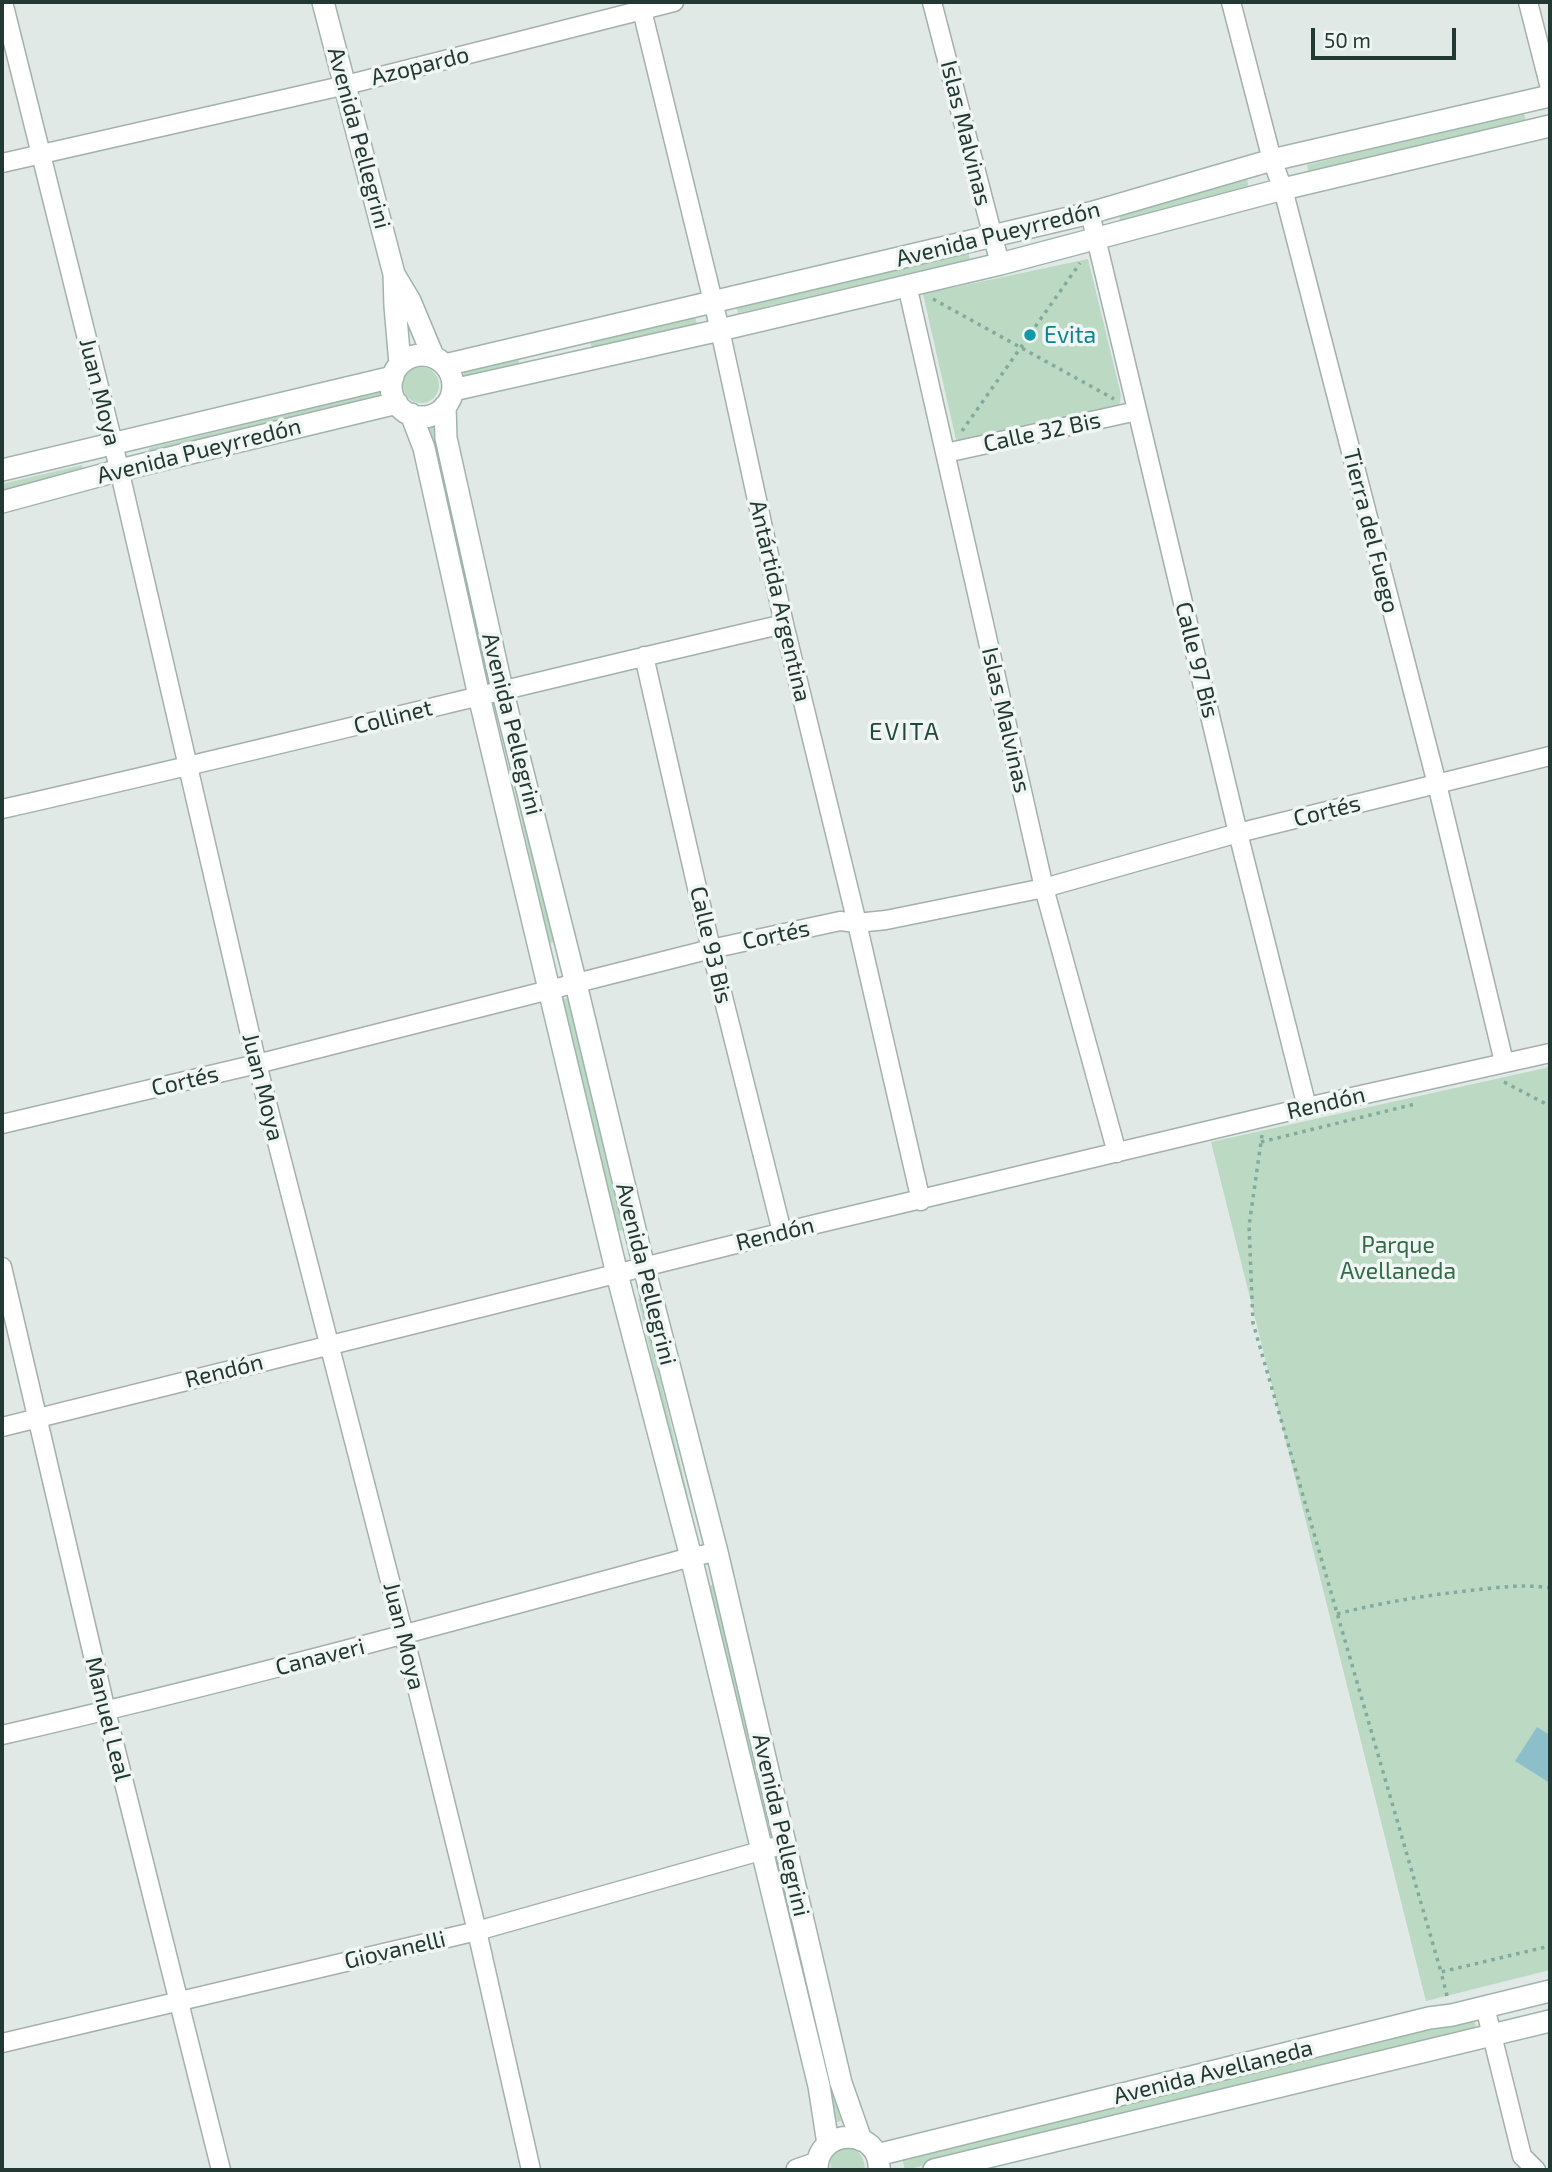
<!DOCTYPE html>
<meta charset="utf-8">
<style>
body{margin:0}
#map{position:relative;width:1552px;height:2172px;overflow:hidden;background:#e0e9e5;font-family:"Exo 2",sans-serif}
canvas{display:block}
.frame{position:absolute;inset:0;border:4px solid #223832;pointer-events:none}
.scale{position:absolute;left:1311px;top:28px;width:145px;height:32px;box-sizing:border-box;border:4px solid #223832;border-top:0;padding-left:9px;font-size:21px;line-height:24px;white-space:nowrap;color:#223832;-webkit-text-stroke:5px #f0f6f3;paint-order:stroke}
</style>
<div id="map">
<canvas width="1552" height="2172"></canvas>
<div class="frame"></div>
<div class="scale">50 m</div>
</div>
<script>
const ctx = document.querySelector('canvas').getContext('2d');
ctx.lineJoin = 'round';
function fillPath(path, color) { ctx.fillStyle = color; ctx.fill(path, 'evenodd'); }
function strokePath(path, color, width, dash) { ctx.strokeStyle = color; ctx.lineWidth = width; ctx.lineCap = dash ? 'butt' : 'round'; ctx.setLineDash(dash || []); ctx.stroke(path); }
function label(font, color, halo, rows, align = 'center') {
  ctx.font = font + ' "Exo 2",sans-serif'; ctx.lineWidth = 7; ctx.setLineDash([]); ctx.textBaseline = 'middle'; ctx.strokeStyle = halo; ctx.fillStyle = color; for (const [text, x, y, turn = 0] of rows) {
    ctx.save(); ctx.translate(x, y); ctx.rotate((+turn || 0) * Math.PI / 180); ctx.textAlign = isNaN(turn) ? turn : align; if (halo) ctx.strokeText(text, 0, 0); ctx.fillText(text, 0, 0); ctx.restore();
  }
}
const green = new Path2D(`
 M1524,112l2,11 -217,52 -2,-10z
 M1247,179l2,10 -129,32 -2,-11z
 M967,248l3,11 -232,54 -3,-10z
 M1088,259l33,136 -2,11 -162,38 -34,-150z
 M694,313l3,11 -105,25 -3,-11z
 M517,356l3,10 -55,13 -2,-10z
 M403 385a18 18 0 1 1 36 0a18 18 0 1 1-36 0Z
 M383,391l1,6 -234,57 -1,-6z
 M433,425l55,232 -5,1 -55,-232z
 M82,465l1,5 -81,20v-6z
 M500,709l54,233 -4,1 -54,-233z
 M568,998l55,232 -5,1 -55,-232z
 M1550,1067v903l-124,31 -215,-859z
 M641,1298l55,232 -4,1 -54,-232z
 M713,1585l54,232 -4,1 -55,-232z
 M780,1863l61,258 -4,1 -61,-257z
 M1474,2019l3,13 -572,138 -3,-12z
 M848,2145c11,5 17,13 17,25h-34l-1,-10 6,-11z`);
const water = new Path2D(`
 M1537,1727l13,8v48l-35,-22z`);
const path = new Path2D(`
 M933,299l181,100
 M962,431l118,-168
 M1504,1082l46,24
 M1262,1135l-13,91 4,97 188,649
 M1261,1142l154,-38
 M1337,1614c47,-12 90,-19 138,-24 25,-3 51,-6 75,-2
 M1447,1996l-6,-24 109,-26`);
const street = new Path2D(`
 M3,2l110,441 144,621 147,571 73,296 54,239
 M640,2l80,328 64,294 73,299 64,278
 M932,2l68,262
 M1231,2l41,158 11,29 154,595 67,278
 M1528,2l22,86
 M2,163l344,-78 328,-83
 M1090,213l148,620 69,274
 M907,285l137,603 73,265
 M946,453l191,-42
 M644,656l67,293 71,283
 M2,809c261,-59 521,-125 782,-185
 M2,1124l255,-60 454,-115 129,-28 17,2 29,-3 158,-32 194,-55 312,-77
 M2,1267l104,444 115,459
 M2,1427l814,-203 491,-117 243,-54
 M2,1735c231,-53 460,-116 689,-178l26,-5
 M1485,2007l37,149 14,14
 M2,2043l475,-112 308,-87`);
const secondary = new Path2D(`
 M323,2l71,272 1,32 5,58
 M395,276l15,25 23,55
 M391 386a31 31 0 1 1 62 0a31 31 0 1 1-62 0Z
 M445,365l645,-152 182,-53 278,-64
 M453,390l267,-60 280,-66 283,-75 267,-63
 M445,406l1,32 56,251 74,295 68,283 73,285 124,531 20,57
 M411,414l13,34 55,248 138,578 74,283 128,529 9,58
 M2,470l391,-93
 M2,502l118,-32 277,-67
 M877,2155l552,-137 23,-3 98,-24
 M797,2170l20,-7
 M817,2170c-1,-44 65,-43 62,0
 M934,2170l616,-149`);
const markers = [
 [1030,335,7,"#0f9aa8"]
];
const streetNames = [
 ["Azopardo",420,66,-14],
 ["Islas Malvinas",966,133,76],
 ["Avenida Pellegrini",359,138,75],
 ["Avenida Pueyrredón",998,234,-14],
 ["Juan Moya",100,392,76],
 ["Calle 32 Bis",1042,432,-12],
 ["Avenida Pueyrredón",199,451,-14],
 ["Tierra del Fuego",1371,531,76],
 ["Antártida Argentina",780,601,77],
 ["Calle 97 Bis",1197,660,76],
 ["Collinet",393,717,-14],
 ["Islas Malvinas",1006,720,77],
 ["Avenida Pellegrini",512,724,76],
 ["Cortés",1327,811,-14],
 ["Cortés",776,935,-12],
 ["Calle 93 Bis",711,945,77],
 ["Cortés",185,1081,-13],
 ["Juan Moya",263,1087,76],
 ["Rendón",1326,1103,-13],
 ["Rendón",775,1234,-14],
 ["Avenida Pellegrini",646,1274,76],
 ["Rendón",224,1371,-14],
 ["Juan Moya",404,1636,76],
 ["Canaveri",320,1657,-14],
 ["Manuel Leal",108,1719,76],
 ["Avenida Pellegrini",781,1825,77],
 ["Giovanelli",395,1950,-13],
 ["Avenida Avellaneda",1213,2072,-14]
];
const cultureNames = [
 ["Evita",1044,335]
];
const parkNames = [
 ["Parque",1398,1245],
 ["Avellaneda",1398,1271]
];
const neighbourhoodNames = [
 ["EVITA",905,732]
];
fillPath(green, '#bbd9c3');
fillPath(water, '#8dbfca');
strokePath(street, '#a3b0ac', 21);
strokePath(secondary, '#a0b4ad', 24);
strokePath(path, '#83aa9e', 3.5, [3.5, 5]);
strokePath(street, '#fff', 18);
strokePath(secondary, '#fff', 21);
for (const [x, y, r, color] of markers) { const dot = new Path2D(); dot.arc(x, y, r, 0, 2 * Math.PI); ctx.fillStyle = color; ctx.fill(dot); strokePath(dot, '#f0f6f3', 2.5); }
label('23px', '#223832', '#f0f6f3', streetNames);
label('23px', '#0d838f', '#f0f6f3', cultureNames, 'left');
label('23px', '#316b48', '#f0f6f3', parkNames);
ctx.letterSpacing = '2px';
label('24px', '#21483f', '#f0f6f3', neighbourhoodNames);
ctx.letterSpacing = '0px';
</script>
